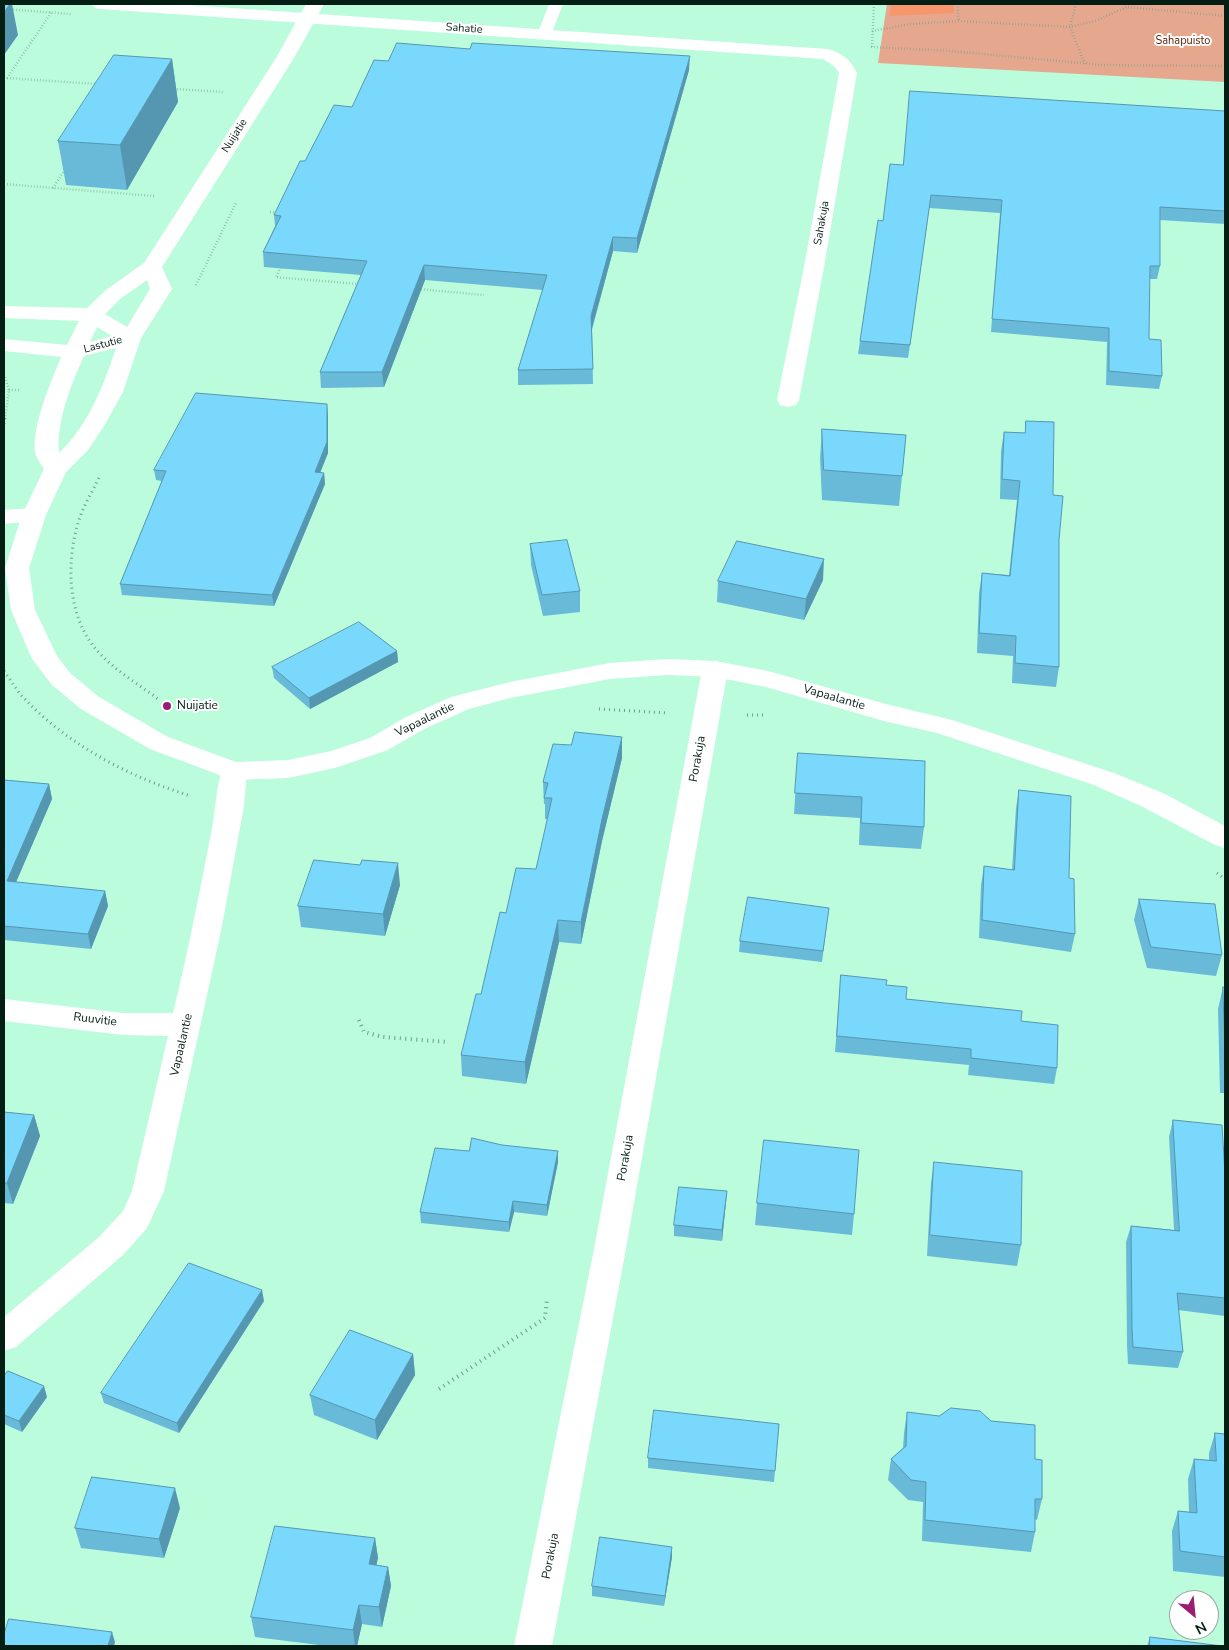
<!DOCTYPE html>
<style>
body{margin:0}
#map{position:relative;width:1229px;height:1650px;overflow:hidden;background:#bbfcdd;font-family:"Nunito Sans",sans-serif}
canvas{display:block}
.frame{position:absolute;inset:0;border:5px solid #041e13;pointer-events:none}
.north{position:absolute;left:1169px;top:1590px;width:50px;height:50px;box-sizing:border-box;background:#fff;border:1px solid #9ba5a1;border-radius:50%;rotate:152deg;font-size:14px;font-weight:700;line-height:20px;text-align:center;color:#041e13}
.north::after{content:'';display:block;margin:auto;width:18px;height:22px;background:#9b1d74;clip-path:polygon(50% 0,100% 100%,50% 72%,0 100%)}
</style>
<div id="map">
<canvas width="1229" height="1650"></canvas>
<div class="frame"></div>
<div class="north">N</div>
</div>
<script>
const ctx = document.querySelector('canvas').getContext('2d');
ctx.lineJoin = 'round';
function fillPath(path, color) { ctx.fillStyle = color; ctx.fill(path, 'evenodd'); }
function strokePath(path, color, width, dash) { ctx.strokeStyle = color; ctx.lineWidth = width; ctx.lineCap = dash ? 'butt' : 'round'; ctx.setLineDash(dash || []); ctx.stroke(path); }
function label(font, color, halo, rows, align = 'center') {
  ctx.font = font + ' "Nunito Sans",sans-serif'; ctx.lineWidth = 4; ctx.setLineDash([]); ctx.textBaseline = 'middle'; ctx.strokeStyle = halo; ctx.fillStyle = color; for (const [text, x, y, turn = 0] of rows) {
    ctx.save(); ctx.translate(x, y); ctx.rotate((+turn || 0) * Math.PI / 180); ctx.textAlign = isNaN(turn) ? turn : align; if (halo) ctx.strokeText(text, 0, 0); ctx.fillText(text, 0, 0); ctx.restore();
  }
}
const green = new Path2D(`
 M887,4h338v78l-347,-19z`);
const forest = new Path2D(`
 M891,4h62l1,9 -64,3z`);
const pathFar2 = new Path2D(`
 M957,4l2,17
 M1076,4l-6,23 15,37
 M4,9l67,5
 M872,31l39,-7 48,-3 111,6 25,-6 32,-14 98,9
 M871,47l80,4 151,14 123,1
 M872,47l2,-43
 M4,78l94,6
 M7,78l44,-65
 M174,89l49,3
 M4,184l151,12
 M53,188l13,-20
 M270,212l9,1
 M282,265l-6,12 83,7
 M196,285l40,-82
 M418,289l66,6
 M9,390h12
 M5,419l4,-29 -4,-13`);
const pathFar1 = new Path2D(`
 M4,424l1,-6
 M99,478c-7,14 -15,27 -20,42 -13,40 -12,95 16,128 17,21 42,35 63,51
 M4,671c6,8 11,17 18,25 44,48 107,81 169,100
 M599,709l69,4
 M747,715h16
 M1217,873l8,6`);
const path = new Path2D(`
 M359,1020l5,12 19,5 65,5
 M439,1389l106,-71 2,-19`);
const service = new Path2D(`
 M549,4h14l-12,31 -7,4 -7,-4z`);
const minor = new Path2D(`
 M92,4h82l653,45c14,3 24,11 30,24l-33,194 -25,133 -3,5 -8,2 -8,-2 -3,-5 27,-133 35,-194c-3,-7 -10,-10 -16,-14l-722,-50 -6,-1z
 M34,508l8,2 4,5 -4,5 -38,4v-14z
 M715,661l9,2 4,6 -103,585 -73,392h-38l79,-392 109,-585 4,-6z
 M234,762l9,3 4,6 -3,35 -23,125 -57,260 -17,37 -24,27 -107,92 -12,4v-34l95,-80 24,-26 9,-20 36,-155 -45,-1 -119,-14v-22l119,14h50c15,-61 27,-123 39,-185 4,-18 4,-49 13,-63z`);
const tertiary = new Path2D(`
 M306,4h18l-30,54 -132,209 10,22 -31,49 -18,54 -19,34 -16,24 -22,22 -20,43 -17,53 6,42 22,46 13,17 29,24 69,40 68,25 52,-2 43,-9 39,-13 36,-21 45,-20 59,-15 100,-19 57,-4 48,2 53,10 118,33 66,16 162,53 49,20 62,33v22l-10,-3 -72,-38 -49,-22 -157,-52 -53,-12 -118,-34 -51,-10 -48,-2 -57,4 -100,19 -41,11 -45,20 -36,21 -53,18 -47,10 -54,2 -9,-3 -75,-28 -69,-40 -29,-24 -20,-26 -21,-49 -6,-42 17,-53 22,-46c-3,-5 -8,-11 -9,-17 -3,-27 16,-70 26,-95l-57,-6v-12l63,6 12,-24 -75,-3v-12l83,2 19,-18 38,-27 132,-205zM147,280l3,9 -23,38 -22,-13 15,-15zM97,327l15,9 -22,6zM116,348c-13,39 -27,76 -57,105 -3,-32 12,-68 25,-97z`);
const wall = new Path2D(`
 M172,59l6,43 -51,88 -61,-5 -8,-44z
 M388,61l301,9 -52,183 -24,-2 -21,79 1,54 -75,1v-15l25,-80 -118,-10 -41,107 -63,1 -1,-16 41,-97 -97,-8 -1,-15 12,-26 -1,-11 31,-54 47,-54z
 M1225,111v113l-65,-4v46l-3,13h-8v60l13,37 -3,13 -53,-4 1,-43 -116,-10 9,-119 -71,-5 -21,150 -50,-4 2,-13 23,-120 20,-56z
 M328,415v38l-8,20h4l1,11 -51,122 -152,-11 -2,-11 42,-103 -6,-1 -2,-10z
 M1026,421l27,74 6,45v127l-3,20 -44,-4 1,-27 -36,-3 2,-60 3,-20 27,2 8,-75 -17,-1 1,-48 3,-19 21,1z
 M822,429l84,6 -7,71 -77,-6 -2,-42z
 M530,544l50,47v21l-37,4 -12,-51z
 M823,580l-19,40 -87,-18 1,-21z
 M397,651l1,11 -88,47 -36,-31 -2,-11z
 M622,737v21l-20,83 -21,103 -22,-2 -33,142 -64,-8 -1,-21 20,-61 25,-81 30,-44 12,-50h-3v-15h-1l-1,-22 28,-37z
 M798,753l126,74 -3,22 -62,-4 1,-27 -66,-4z
 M4,780l45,4 3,15 -36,83 89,9 3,15 -17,43 -87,-9z
 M1019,790l50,88 6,56 -4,18 -92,-14 2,-53 3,-19 28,4 4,-62z
 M400,885l-15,51 -84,-9 -3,-21z
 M1139,899l83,56 -6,21 -69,-8 -13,-48z
 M829,908l-7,54 -83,-10 1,-11z
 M841,975l45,10 20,14 115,22 36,47 -3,16 -86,-9 1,-10 -134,-13z
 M1223,987l2,1v105h-5l-2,-84z
 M4,1112l30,3 6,21 -27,68 -9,-1z
 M1173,1120l52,54v142l-47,-6 5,42 -5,16 -50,-4 -1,-19 -1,-103 5,-16 43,4 -5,-93z
 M558,1162l-11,54 -33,-4 -5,20 -88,-9 -1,-11z
 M934,1162l87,83 -4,21 -90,-10 4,-73z
 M727,1191l-5,50 -48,-5v-11z
 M757,1203l97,11 -2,21 -97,-10z
 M264,1301l-85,132 -75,-30 -3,-10z
 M413,1354l2,21 -38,65 -63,-25 -4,-20z
 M4,1376l43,21 -25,35 -18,-8z
 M907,1412l135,87 -5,21 -2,-1v13l-4,20 -109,-11 1,-39 -15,-2 -20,-20 3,-21 12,-11 1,-15z
 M779,1424l-5,58 -126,-14v-10z
 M1215,1433l10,1v143l-52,-6 -1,-40 6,-20 11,1 -1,-33 6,-20 15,1v-7z
 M180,1508l-16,50 -83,-10 -6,-20z
 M375,1538l3,20 -2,7 12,2 3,19 -9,41 -20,-3 -5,22h-30l-72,-9 -4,-20z
 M672,1557l-8,49 -72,-10v-10z
 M1150,1637l72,9h-75z`);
const shadedWall = new Path2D(`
 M10,4h2l6,31 -14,20v-43z
 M690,56l-1,14 -52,183v-15z
 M172,59l6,43 -51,88 -7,-45z
 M931,195l-2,13 -21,150 2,-13z
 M613,237v14l-22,80v-15z
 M424,265l1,15 -41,107 -2,-15z
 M327,404l1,11v38l-12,30 -1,-11z
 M324,473l1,11 -51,122 -2,-11z
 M824,559l-1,21 -19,40 2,-21z
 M397,651l1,11 -88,47 -1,-11z
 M622,737v21l-20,83 -21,103v-22l21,-103z
 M49,784l3,15 -42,97 -3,-15z
 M398,863l2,22 -15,51 -2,-22z
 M105,891l3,15 -17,43 -3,-15z
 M558,920l1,22 -33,142 -1,-22z
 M34,1115l6,21 -27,68 -6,-21z
 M558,1151v11l-11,54v-11z
 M727,1191l-1,11 -4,39v-11z
 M513,1201l1,11 -5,20v-10z
 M262,1290l2,11 -85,132 -2,-10z
 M413,1354l2,21 -38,65 -2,-20z
 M44,1386l3,11 -25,35 -3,-11z
 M175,1488l5,20 -16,50 -5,-19z
 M375,1538l3,20 -6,26 -3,-20z
 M672,1547v10l-8,49 1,-10z
 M388,1567l3,19 -9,41 -3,-20z
 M359,1605l3,19 -5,22h-2l-2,-16z
 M112,1632l3,10 -1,4h-6z`);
const building = new Path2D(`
 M4,4h6l-6,8z
 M397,43l73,6 2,-6 218,13 -53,182 -24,-1 -22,79 2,53 -75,1 29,-95 -123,-10 -42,107h-62l47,-111 -104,-9 18,-36 -7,-1 26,-54h5l29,-56 18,2 22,-47 14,1z
 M114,55l58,4 -52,86 -62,-4z
 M910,91l315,20v100l-65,-4v59h-10l-1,73 12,1 1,36 -53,-5v-43l-117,-9 10,-119 -71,-5 -21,150 -50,-4 18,-121 5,1 7,-57 13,1z
 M196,393l131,11v38l-12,30 9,1 -52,122 -152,-11 46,-113 -12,-1z
 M1026,421l28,1 -1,73 10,1 -4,44v127l-44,-4 1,-27 -37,-3 3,-60 28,3 10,-95 -18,-2 2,-47 21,1z
 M822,429l84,6 -4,41 -78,-6z
 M567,540l13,51 -38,4 -12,-51z
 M737,541l87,18 -18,40 -88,-18z
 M359,622l38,29 -88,47 -37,-31z
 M575,732l47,5 -20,82 -21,103 -23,-2 -33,142 -64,-7 15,-61h5l19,-82 6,1 10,-45 20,1 16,-71h-8l4,-15 -5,-1 10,-38 18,1z
 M798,753l127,8 -1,66 -63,-4 1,-26 -67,-4z
 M4,780l45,4 -42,97 98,10 -17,43 -84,-8z
 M1019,790l52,6 -2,82 5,1 1,55 -93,-14 2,-54 30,4z
 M314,860l46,5 2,-5 36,3 -15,51 -85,-8z
 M748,897l81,11 -6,43 -83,-10z
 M1139,899l76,5 7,51 -71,-8z
 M841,975l46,5 -1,5 21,2 -1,12 116,12 -1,10 37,4 -1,43 -86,-10v-9l-134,-13z
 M1223,987l2,1v57z
 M4,1112l30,3 -27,68h-3z
 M1173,1120l49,5 3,49v124l-48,-5 6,59 -50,-5 -1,-19 -1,-102 48,5z
 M472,1138l30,7 56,6 -11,54 -34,-4 -4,21 -89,-10 15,-64 34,3z
 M764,1140l95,10 -5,64 -97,-11z
 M934,1162l88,9 -1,74 -91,-10z
 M679,1187l48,4 -5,39 -48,-5z
 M189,1263l73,27 -85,133 -76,-30z
 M350,1330l63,24 -38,66 -65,-25z
 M8,1371l36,15 -25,35 -15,-6v-39z
 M951,1408l29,3 11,10 44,4v34l7,1v39h-7v33l-110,-12 1,-38 -15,-2 -20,-21 15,-13 1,-34 32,4z
 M654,1410l125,14 -4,47 -127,-13z
 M1215,1433l10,1v123l-45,-6 -2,-40 19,2 -3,-54 22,2z
 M92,1477l83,11 -16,51 -84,-11z
 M275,1526l100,12 -6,26 19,3 -9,40 -20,-2 -6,25 -102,-13z
 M600,1537l72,10 -7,49 -73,-10z
 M9,1619l103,13 -4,14h-104v-12z
 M1150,1637l72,9h-72z`);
const markers = [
 [167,706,5,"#9b1d74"]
];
const farStreetnames = [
 ["Sahatie",464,29,4],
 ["Nuijatie",235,136,-58],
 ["Sahakuja",822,223,-80],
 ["Lastutie",103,345,-15]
];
const farParknames = [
 ["Sahapuisto",1183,41]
];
const streetNames = [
 ["Vapaalantie",834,698,16],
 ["Vapaalantie",425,720,-26],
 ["Porakuja",698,759,-80],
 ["Ruuvitie",95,1020,7],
 ["Vapaalantie",182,1045,-77],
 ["Porakuja",626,1158,-80],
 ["Porakuja",551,1556,-79]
];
const poiNames = [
 ["Nuijatie",177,706]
];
fillPath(green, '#e5a88e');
fillPath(forest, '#f5966c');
strokePath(pathFar2, '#6d9d86', 2.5, [0.5, 2.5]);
strokePath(pathFar1, '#6d9d86', 3, [1, 4]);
strokePath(path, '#6d9d86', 4, [1, 4.5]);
fillPath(service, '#fff');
fillPath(minor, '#fff');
fillPath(tertiary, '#fff');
fillPath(wall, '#68bad8');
fillPath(shadedWall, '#5597b0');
fillPath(building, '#79d8fb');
strokePath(building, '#5597b0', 1);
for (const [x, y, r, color] of markers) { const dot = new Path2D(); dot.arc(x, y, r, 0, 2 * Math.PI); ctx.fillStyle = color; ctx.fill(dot); strokePath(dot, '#fff', 2); }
label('11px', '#041e13', '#fff', farStreetnames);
label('11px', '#571c00', '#fff', farParknames);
label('12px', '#041e13', '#fff', streetNames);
label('12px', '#041e13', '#fff', poiNames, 'left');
</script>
